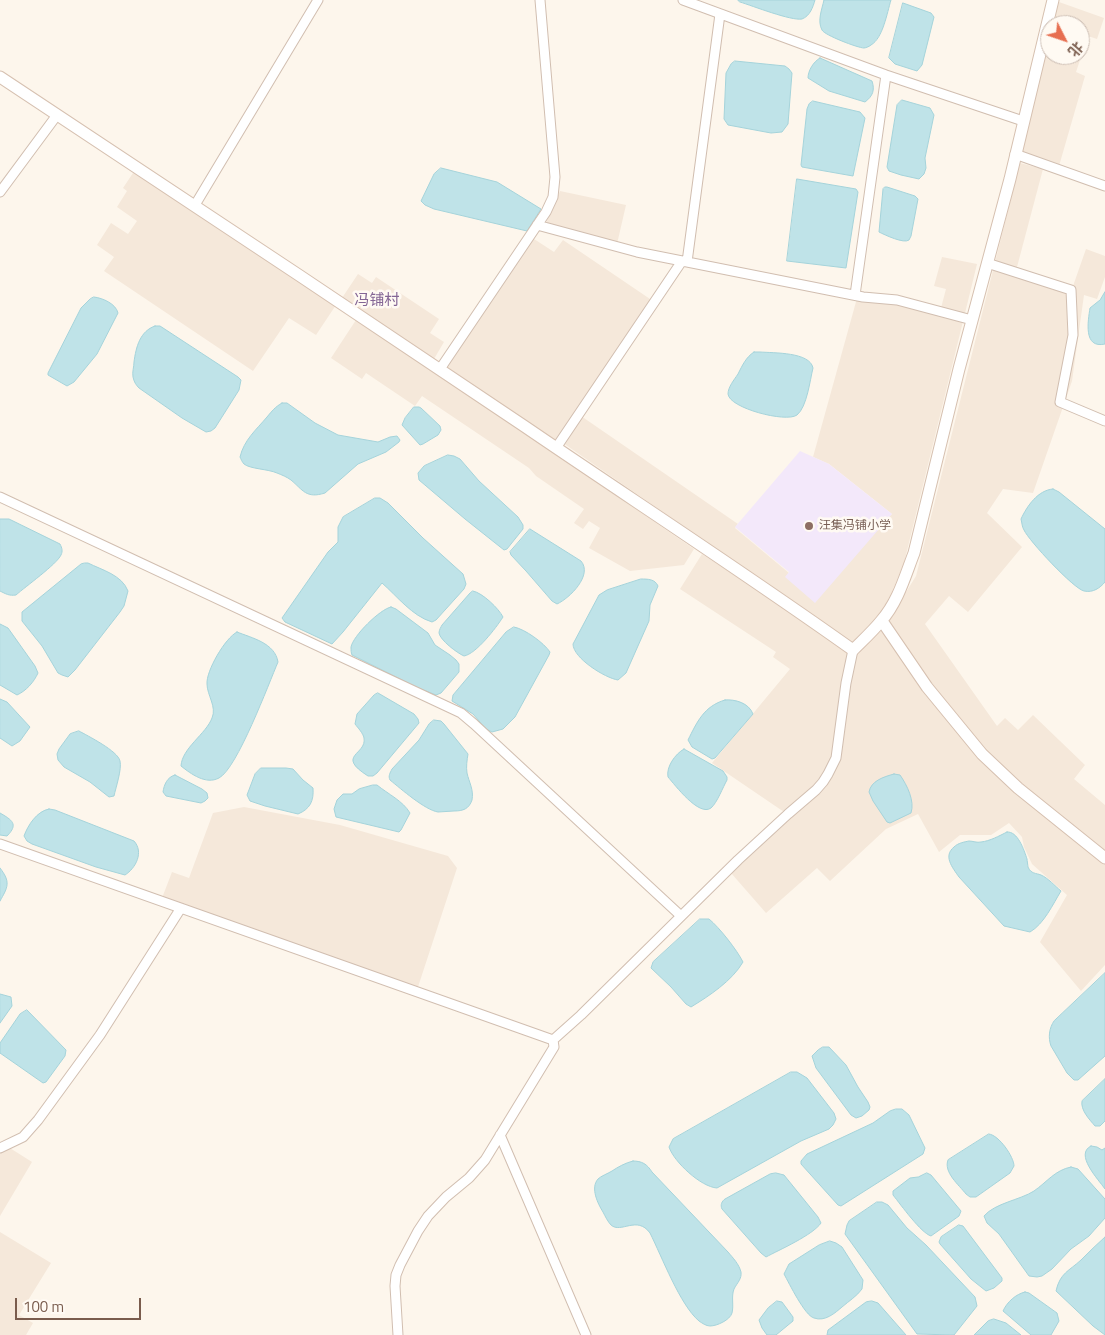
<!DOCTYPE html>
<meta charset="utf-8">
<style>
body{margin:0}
#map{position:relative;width:1105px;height:1335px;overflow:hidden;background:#fdf6ec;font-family:"Titillium Web","Noto Sans SC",sans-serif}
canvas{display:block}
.north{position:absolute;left:1040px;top:15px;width:50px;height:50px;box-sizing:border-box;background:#fffaf3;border:1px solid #cabbb1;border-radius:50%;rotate:131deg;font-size:14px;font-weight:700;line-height:20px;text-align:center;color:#7a5c4d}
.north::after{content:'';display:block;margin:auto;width:18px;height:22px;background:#e76f51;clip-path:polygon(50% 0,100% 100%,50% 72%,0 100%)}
.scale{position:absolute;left:15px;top:1298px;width:126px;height:22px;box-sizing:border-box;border:2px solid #7a5c4d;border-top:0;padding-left:6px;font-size:15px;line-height:18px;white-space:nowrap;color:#7a5c4d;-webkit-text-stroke:4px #fffaf3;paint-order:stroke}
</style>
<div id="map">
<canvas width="1105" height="1335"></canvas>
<div class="north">北</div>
<div class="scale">100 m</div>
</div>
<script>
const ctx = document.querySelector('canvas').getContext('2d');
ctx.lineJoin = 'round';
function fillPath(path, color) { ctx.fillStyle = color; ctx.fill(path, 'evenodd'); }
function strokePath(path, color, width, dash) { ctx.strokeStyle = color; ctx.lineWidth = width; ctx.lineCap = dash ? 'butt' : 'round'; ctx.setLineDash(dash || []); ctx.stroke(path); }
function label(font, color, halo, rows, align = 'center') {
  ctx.font = font + ' "Titillium Web","Noto Sans SC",sans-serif'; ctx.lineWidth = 5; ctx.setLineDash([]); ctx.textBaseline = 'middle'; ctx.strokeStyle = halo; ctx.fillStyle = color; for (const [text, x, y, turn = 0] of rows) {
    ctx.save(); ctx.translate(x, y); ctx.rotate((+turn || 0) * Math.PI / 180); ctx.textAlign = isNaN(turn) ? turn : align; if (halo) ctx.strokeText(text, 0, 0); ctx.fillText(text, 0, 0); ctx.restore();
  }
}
const residential = new Path2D(`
 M1059,2l45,16 -7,21 -9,-3 -12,36 9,4 -26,90 -41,-13 32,-118v20h30v-30h-27z
 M1020,163l23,6 -26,98 56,19 13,-37 19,7v21l-8,22 -13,-4 -12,86 -39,112 -30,-4 -16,24 35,34 -54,65 -19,-16 -24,28 72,102 8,-8 13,12 15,-15 52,50 -11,14 31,26v160l-24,26 -41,-49 27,-47 -35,-31 -8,-17 -2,-10 -13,-14 -18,12h-31l-21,17 -21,-38 -32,15 -56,52 -13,-13 -51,45 -35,-40 59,-57 -78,-53 78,-94 -17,-12 3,-5 -96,-63 22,-35 120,78 34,24 34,-38 26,-42z
 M135,170l201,135 -20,30 -27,-17 -36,53 -149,-100 10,-14 -17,-12 14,-22 17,11 9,-13 -20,-14 10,-16 -4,-3z
 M560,191l66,14 -9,39 -72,-19z
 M531,237l23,15 9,-12 90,61 -96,141 -113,-77z
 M942,257l35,7 -73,299 -13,31 -9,17 -30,32 -289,-200 18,-27 157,108 -3,4 54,45 -3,4 106,-63 -63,-50 -16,-7 46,-166 35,5 47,12 5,-19 -12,-3z
 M358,274l14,9 4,-6 63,42 -9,14 14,9 -10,17 -92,-61z
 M356,320l172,115 166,114 -10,16 -54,6 -41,-23 11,-20 -11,-7 -6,8 -9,-6 10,-14 -48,-33 -7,-8 -107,-72 -7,10 -49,-33 -4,6 -31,-21z
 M244,807l96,18 108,31 9,12 -40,122 -255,-92 10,-26 17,6 24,-65z
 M2,1143l30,19 -32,54v-71z
 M0,1232l51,31 -32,52 14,8 -7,12h-26z`);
const education = new Path2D(`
 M800,451l29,13 63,50 -77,89 -30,-26 4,-5 -54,-45z`);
const water = new Path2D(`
 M738,0h77c-2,7 -5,16 -13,19 -11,2 -49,-13 -62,-17z
 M824,0h67c-4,13 -8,38 -20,45 -1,1 -5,3 -7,3 -6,0 -40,-13 -42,-18 -5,-9 0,-21 2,-30z
 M903,3l28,10 3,4 -12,48 -5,6 -22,-7 -6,-6z
 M820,58l52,23c3,9 1,15 -7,21l-36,-11 -21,-13c0,-7 5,-16 12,-20z
 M735,61l50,5 4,3 3,4 -4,51 -6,8 -11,1 -43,-8 -4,-6 2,-46 5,-9z
 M902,100l28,8 4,7 -9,43 1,10 -2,6 -5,5 -18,-4 -12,-4 -2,-4 10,-62z
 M813,101l47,11 5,6 -12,58 -51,-9 -1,-2 6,-56 2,-5z
 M441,168l56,14 44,27 -14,22 -93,-22 -9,-4 -4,-4 13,-27z
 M797,179l59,10 2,3 -12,76 -59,-7z
 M885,187h2l28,9 3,3 -7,37c-1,1 -1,3 -2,4 -5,4 -24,-5 -30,-8l4,-43z
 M1105,292v52c-22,5 -17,-23 -15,-36l10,-8z
 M94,297c9,1 22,7 24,16l-21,41 -23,28 -7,4 -19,-11v-2l33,-65 9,-9z
 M155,326h5l78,51 3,3 -2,10 -24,38 -4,3 -5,1 -24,-14 -43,-30c-3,-3 -5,-6 -6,-11 -1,-5 1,-10 1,-15 2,-15 6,-31 21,-36z
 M754,352h6c14,1 50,0 53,16 -3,12 -6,39 -16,47 -11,8 -68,-7 -69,-21 0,-7 6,-14 10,-20 4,-8 8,-17 16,-22z
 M282,403h5l28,20 23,12 40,7 12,-5 7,-1 3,4 -1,2 -13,10 -28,12 -33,29c-19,6 -22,-3 -34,-13 -4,-3 -9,-5 -14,-7 -9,-4 -27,-4 -33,-9 -2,-2 -3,-5 -4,-7 4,-17 16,-27 27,-40 5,-6 8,-10 15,-14z
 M414,407h5l2,1 19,18 1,4 -3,5 -15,9 -3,1 -18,-20 3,-7z
 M448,455l6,1 6,3 19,22 39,36 5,8v4l-16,20 -3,1 -39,-31 -46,-39 -1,-7 6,-7z
 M1053,489l6,3 46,37v53c-5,6 -12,11 -21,9 -10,-2 -55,-50 -60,-61 -2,-3 -2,-7 -3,-11 6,-13 17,-29 32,-30z
 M375,498h5l8,5 35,35 40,36 3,10 -2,5 -28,31 -4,2c-20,-6 -35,-26 -50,-39l-39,49 -11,12 -47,-22 -3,-4 46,-66 10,-10v-15l5,-10z
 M0,519h9l51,25c2,4 3,7 1,11 -4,9 -36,32 -45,40 -7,1 -10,-1 -16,-4z
 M530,529l51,32c12,14 -11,37 -24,43l-5,-3 -26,-30 -15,-16 -1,-3z
 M85,563h3c14,7 34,12 40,28l-4,15 -4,6 -45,58 -7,7 -6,-2 -4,-2 -16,-27 -20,-25v-9l59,-48z
 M641,579c7,0 14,0 17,7l-8,19 -1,16 -23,52 -8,7c-13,-2 -45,-22 -45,-36l26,-49 8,-5z
 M473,591c10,2 26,18 30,26 -7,11 -27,37 -39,39 -7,-3 -24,-16 -25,-23 0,-3 2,-6 3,-8l28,-32z
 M391,607l5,2 32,24 7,12 15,10 6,5 3,4v8l-18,21 -5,2 -20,-8 -64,-32c-1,-3 -1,-4 -1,-8 2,-11 29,-38 40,-40z
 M0,624l8,4 27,38 3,7c-4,9 -12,18 -21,22l-17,-10z
 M514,627c11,2 30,16 36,25l-1,3 -34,62 -12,12 -11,3 -6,-3 -13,-15 -21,-13 1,-6 53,-63z
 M237,632c15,6 38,11 41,30 -9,21 -41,107 -59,116 -13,7 -28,-4 -38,-12 1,-18 25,-32 31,-48 5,-11 -5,-23 -5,-34 -1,-13 18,-46 30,-52z
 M378,693l36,21 4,5 1,4 -42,50 -4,3h-5c-33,-21 -1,-21 -4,-38 -1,-5 -6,-10 -9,-14l2,-10 17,-19z
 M0,699l7,3 23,25 -10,14 -8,5 -12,-8z
 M725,700c10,-1 24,3 28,14l-38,44 -3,1 -20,-12 -4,-7c9,-18 16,-34 37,-40z
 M434,720l7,1 3,3 24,30c-1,6 -2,13 -1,19 2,9 7,17 5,27 -3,9 -9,11 -18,11 -5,0 -11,1 -16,1 -13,-2 -37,-23 -48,-32 -2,-4 0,-7 2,-11l27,-29 10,-16z
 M79,731c9,5 39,20 41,30 2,8 -4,26 -6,35l-5,1 -19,-15 -26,-15 -6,-7 -1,-6 2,-5 11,-15z
 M684,749l39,22 4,6v3c-4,7 -10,23 -16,28 -12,9 -36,-23 -43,-31 -2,-10 7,-23 16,-28z
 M261,768h25l7,1 10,11 10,8c1,13 -3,21 -15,26l-33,-8 -15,-5 -3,-6 8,-21z
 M894,774l6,1c7,10 15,26 11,38l-21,10 -3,-1 -14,-21 -4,-9c2,-11 14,-15 25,-18z
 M175,775l27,14 5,4 1,5 -3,3 -4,2 -35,-7 -3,-4c1,-7 4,-15 12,-17z
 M373,785h4c11,9 26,16 33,28l-9,17 -2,2 -63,-15 -2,-8 3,-9 6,-6h9l7,-5z
 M49,809l6,1 79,31c10,11 2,27 -9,34l-29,-8 -64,-23 -5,-3 -3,-5c4,-11 13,-25 25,-27z
 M0,813c12,7 19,11 7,23l-7,-1z
 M1007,832c11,-1 17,18 20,27 0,1 1,7 1,8 3,7 8,6 13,8 7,3 14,11 20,16 -8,13 -17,33 -31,41l-26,-6 -45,-49c-7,-10 -16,-21 -5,-30 4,-4 10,-5 15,-6 4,0 8,2 12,1 9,-1 18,-6 26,-10z
 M0,868c11,14 8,19 0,33z
 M700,919h9c10,8 28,31 34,43 -11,19 -34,34 -52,45l-5,-3 -15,-17 -20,-19 2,-6z
 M1105,973v83l-27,24h-4l-7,-7 -16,-27c-3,-8 -2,-18 3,-25z
 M0,994l11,3 1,9 -12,17z
 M27,1010l39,40 -1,6 -19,26 -3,1 -43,-30v-10l20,-29z
 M823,1047h6l17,18 12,22 10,15 2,5 -1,3 -7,6 -6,2 -5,-3 -35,-47 -4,-12 6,-6z
 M791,1072h6l10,6 27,35 2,6 -3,6 -4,4 -28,12 -84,47c-16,-1 -43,-26 -48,-41l4,-8z
 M1105,1079v42l-5,5h-5c-5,-6 -15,-16 -13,-25z
 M896,1109h6l7,6 16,33 -2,6 -82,52 -3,-1 -37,-41v-3l6,-7 66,-31 17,-12z
 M989,1134c10,1 25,23 25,32l-4,7 -34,24h-6l-4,-3c-7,-9 -23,-22 -18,-34z
 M1091,1146l6,1 5,3 3,-2v41c-7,-10 -31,-35 -14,-43z
 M633,1161c9,0 14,3 19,11l76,80c5,6 11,12 13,20 1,7 -4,11 -7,17 -3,8 0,16 -2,24 -2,7 -15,13 -22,13 -4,0 -8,-3 -11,-5 -19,-16 -37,-64 -49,-88 -13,-18 -29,1 -39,-8 -3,-3 -6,-9 -8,-13 -5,-8 -13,-24 -5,-33 3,-3 9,-5 14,-8 6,-4 13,-8 21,-10z
 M1071,1167l7,2 27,30v19l-16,18 -18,13 -19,20 -10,7 -5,1 -8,-1 -30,-42 -12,-11 -3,-7c11,-13 36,-16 50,-25 13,-9 21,-21 37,-24z
 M776,1173l8,2 34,42 3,6c-8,12 -42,27 -55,34l-5,-4 -39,-44c-2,-4 0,-8 3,-10l45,-25z
 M927,1173l4,2 30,36 -2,5 -28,20c-10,-3 -30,-31 -38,-41v-4l17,-13 8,-1z
 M877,1202h5l6,3 19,23 19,17 49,52 2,9 -23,29 -37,-1 -72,-100 2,-9 2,-4z
 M959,1225l4,1 39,52v3l-8,7 -8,3 -15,-12 -31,-35 -1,-2 2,-5z
 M1105,1237v98l-12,-9 -37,-35c4,-18 13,-20 25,-31 8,-8 16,-16 24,-23z
 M830,1241l6,2 6,4 21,33 -1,9c-5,7 -13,12 -20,18 -7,6 -17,15 -28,11 -9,-2 -25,-35 -30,-44l5,-10 30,-19z
 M1025,1292l4,1 28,20 2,8 -8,14h-20l-28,-24c4,-9 13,-17 22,-19z
 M777,1301l5,1 11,15v4l-17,14h-9l-5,-7 -3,-8 9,-12z
 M872,1301l6,2 28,32h-79l1,-5 38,-28z
 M994,1319l12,4 15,12h-47l14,-14z`);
const street = new Path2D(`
 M683,0l203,75 137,46
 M1015,154l90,32
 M0,192l57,-77
 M195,205l123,-205
 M537,225l100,27 226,45 34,3 75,20
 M687,262l33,-248
 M987,263l84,27 2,45 -13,67 45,19
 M855,295l31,-220
 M440,369l106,-157 7,-15 2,-20 -15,-177
 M556,448l126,-187
 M0,497l461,216 13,11 207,192
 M0,844l553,196
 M553,1040l28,-25 157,-155 50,-46 28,-24 7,-8 5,-8 8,-16 10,-75 7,-33
 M500,1135l86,200
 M0,1148l23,-11 15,-17 62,-85 81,-127
 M398,1335l-3,-49 1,-11 4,-10 18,-34 10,-15 18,-19 23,-19 16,-18 69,-113 -1,-7`);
const secondary = new Path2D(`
 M0,77c175,115 350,232 524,349 110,75 221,147 329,224 10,-10 20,-19 28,-29 17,-19 24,-45 33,-68l45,-184 51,-190 43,-179
 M882,621l45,66 55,67 36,34 87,70`);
const markers = [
 [809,526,5,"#8d6e63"]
];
const educationNames = [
 ["汪集冯铺小学",819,526]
];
const quarterNames = [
 ["冯铺村",377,301]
];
fillPath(residential, '#f5e8da');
fillPath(education, '#f3e8fa');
fillPath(water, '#bfe3e8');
strokePath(water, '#a5d3da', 1);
strokePath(street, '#d1beb0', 11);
strokePath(secondary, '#d6c0b0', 13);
strokePath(street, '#fff', 9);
strokePath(secondary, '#fff', 11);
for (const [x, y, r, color] of markers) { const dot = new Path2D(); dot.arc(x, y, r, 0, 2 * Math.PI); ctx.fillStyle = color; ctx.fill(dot); strokePath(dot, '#fffaf3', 2); }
label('12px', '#785e54', '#fffaf3', educationNames, 'left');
label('15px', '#846695', '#fffaf3', quarterNames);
</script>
